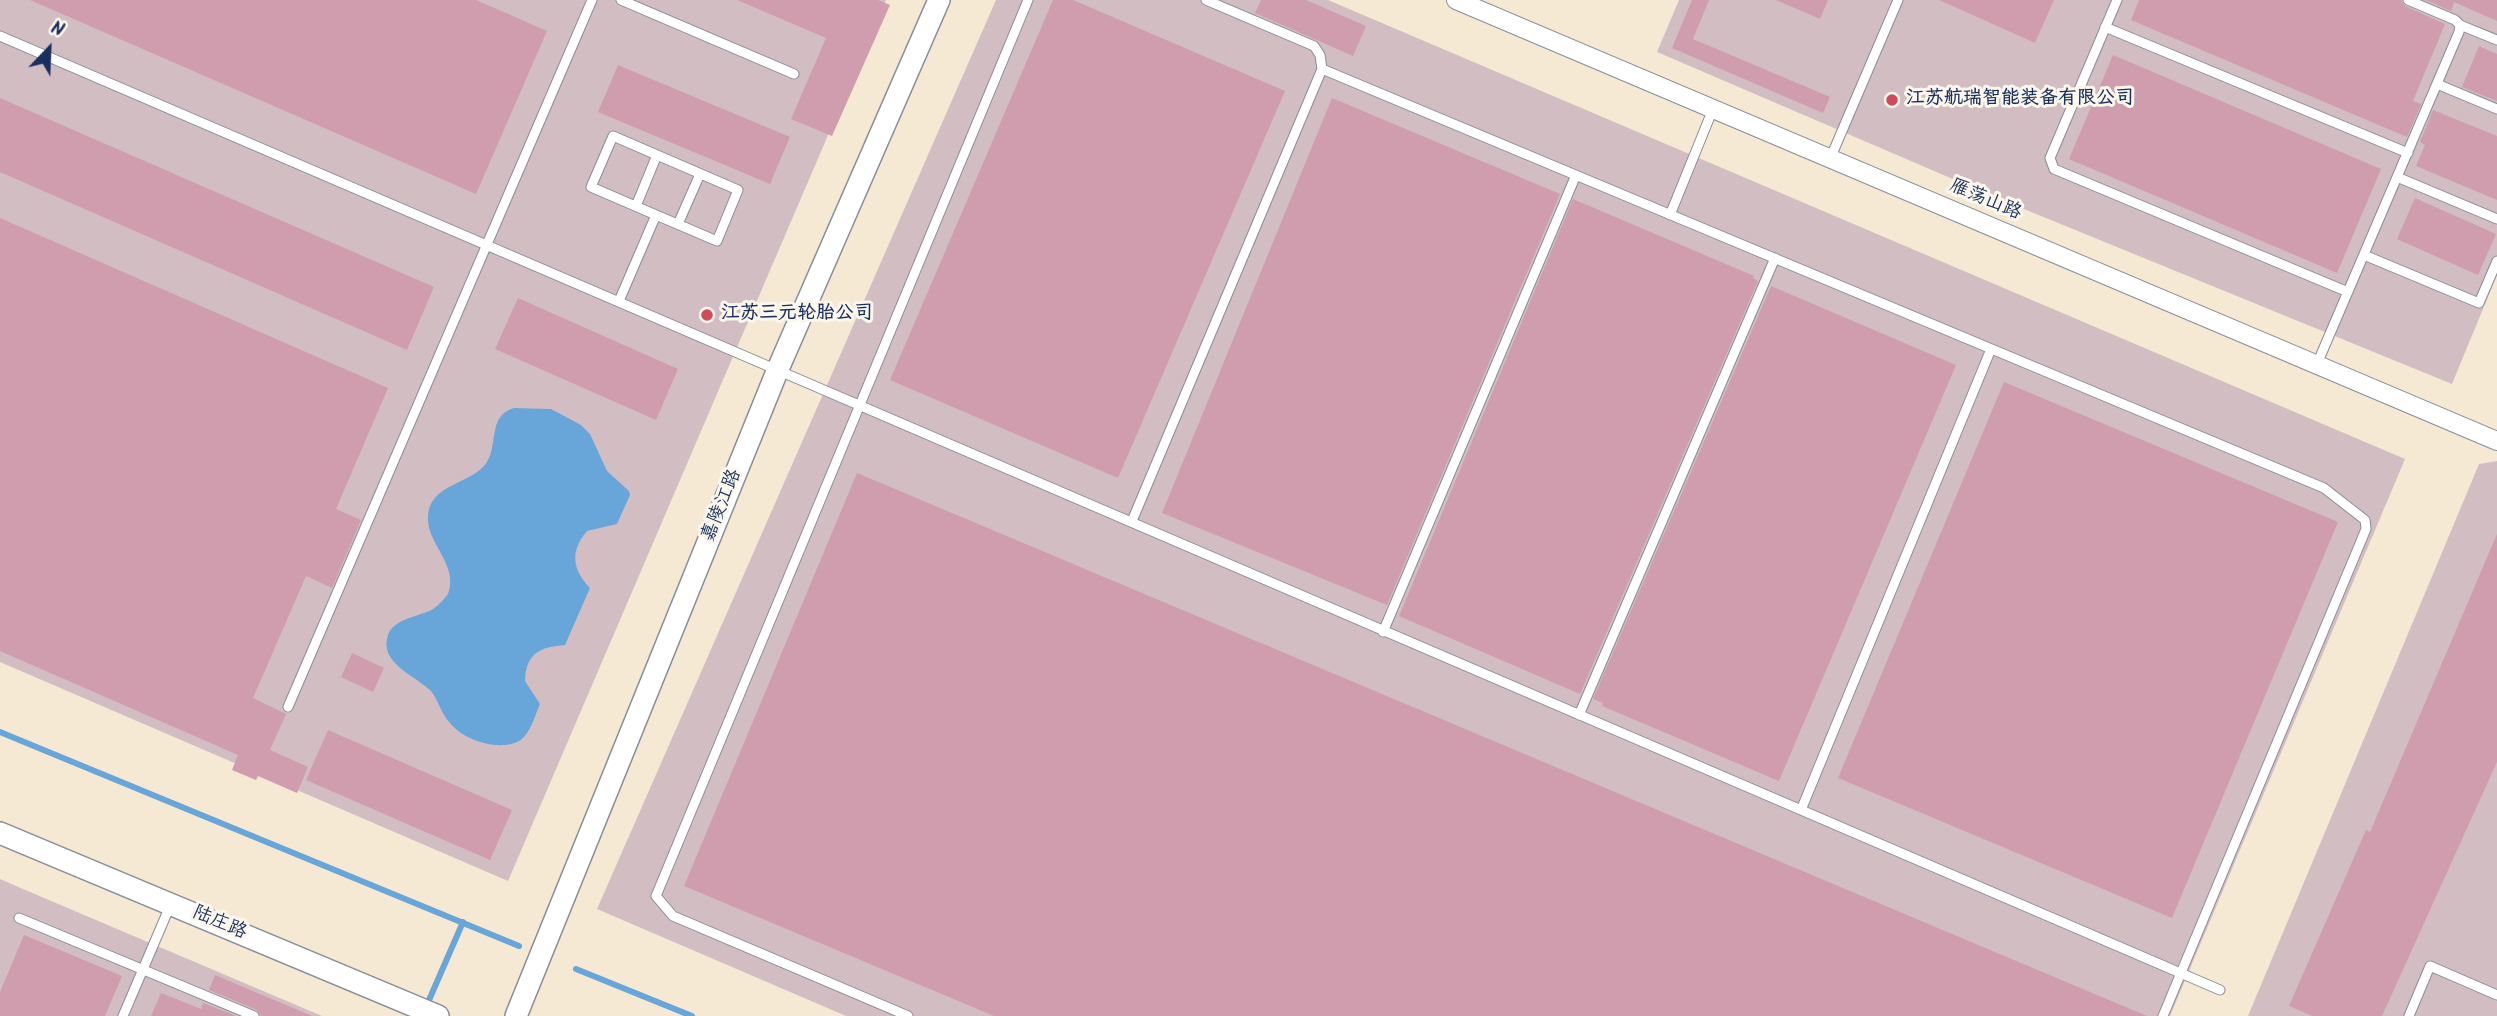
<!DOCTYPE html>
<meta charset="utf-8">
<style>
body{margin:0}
#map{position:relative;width:2497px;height:1016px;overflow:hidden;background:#f5e9d3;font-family:Kalam,sans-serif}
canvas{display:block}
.north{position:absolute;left:14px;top:14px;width:70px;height:70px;-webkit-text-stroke:5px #fbf7ec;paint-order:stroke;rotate:23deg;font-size:19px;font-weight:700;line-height:28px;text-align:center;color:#1b2f5e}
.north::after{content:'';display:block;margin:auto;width:24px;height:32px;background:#1b2f5e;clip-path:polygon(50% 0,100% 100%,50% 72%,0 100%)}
</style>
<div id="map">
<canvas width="2497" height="1016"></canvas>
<div class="north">N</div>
</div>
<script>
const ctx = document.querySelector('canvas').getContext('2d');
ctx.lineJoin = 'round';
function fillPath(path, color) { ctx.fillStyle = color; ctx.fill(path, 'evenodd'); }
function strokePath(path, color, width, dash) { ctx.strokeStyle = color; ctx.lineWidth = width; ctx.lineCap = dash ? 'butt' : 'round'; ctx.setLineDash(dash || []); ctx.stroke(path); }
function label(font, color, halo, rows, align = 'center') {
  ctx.font = font + ' Kalam,"LXGW WenKai TC",sans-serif'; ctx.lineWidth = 6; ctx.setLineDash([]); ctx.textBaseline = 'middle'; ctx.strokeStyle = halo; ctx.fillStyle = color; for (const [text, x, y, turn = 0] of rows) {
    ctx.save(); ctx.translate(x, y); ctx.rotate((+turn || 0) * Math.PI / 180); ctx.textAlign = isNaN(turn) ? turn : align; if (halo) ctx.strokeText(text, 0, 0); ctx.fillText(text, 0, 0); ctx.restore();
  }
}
const industrial = new Path2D(`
 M0,0h886l-378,881 -508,-219z
 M996,0h332l1077,459 -235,557h-1324l-249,-107z
 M1679,0h818v275l-45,109 -455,-186 -340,-146z
 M2497,461v555h-249l231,-552z
 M0,879l23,10 299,127h-322z`);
const water = new Path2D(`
 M514,408l37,1 30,16 9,9 17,37 22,20 1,4 -13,29 -30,7c-17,20 -15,38 3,57l-25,57c-25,2 -39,8 -40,36l15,23c-5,11 -10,31 -21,37 -20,11 -56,-1 -69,-18 -9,-9 -11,-22 -19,-32 -15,-15 -53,-28 -43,-56 6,-17 31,-18 45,-26 6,-4 11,-10 15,-15 11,-29 -21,-50 -20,-76 0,-33 39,-33 56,-52 16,-18 2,-50 30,-58z`);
const stream = new Path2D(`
 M0,732l519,214
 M576,969l116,47
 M426,1007l37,-85`);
const building = new Path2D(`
 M30,0h446l71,31 -71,163z
 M737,0h141l12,5 -58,131 -41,-17 35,-81z
 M1053,0h20l212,91 -167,387 -228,-98z
 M1261,0h45l60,26 -13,30 -98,-43z
 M1692,0h17l-16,39 137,58 -7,16 -151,-65z
 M1776,0h52l-8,19z
 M1939,0h115l-19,43z
 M2139,0h262l4,6 40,18 -32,77 8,3 -14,33 -276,-117z
 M2426,0h71v21l-43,-19 -3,9z
 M2479,46l18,8v47l-35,-14z
 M2113,55l268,114 -44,104 -268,-114z
 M618,65l172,72 -20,47 -172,-72z
 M0,98l434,189 -27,63 -407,-178z
 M1332,98l228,96 -173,411 -225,-92z
 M2433,110l64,26v64l-81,-34 9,-21 -5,-3z
 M2415,198l81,36 -18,41 -81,-36z
 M1573,199l181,77 -1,2 5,3 -178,413 -181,-78z
 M0,218l388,170 -52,121 25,11 -29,68 -26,-12 -53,122 33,16 -16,36 38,17 -11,26 -39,-17 -2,4 -24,-10 6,-15 -238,-104z
 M1771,286l185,79 -177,416 -177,-75 1,-3 -10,-4z
 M518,298l160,71 -22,51 -161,-71z
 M2004,382l334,140 -166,396 -334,-140z
 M857,473l1290,543h-1153l-310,-130z
 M2497,534v228l-115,254h-70l-23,-10 77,-176 4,2z
 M352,653l32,15 -11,24 -32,-15z
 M328,730l184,80 -22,50 -184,-80z
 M24,935l98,41 -17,40h-105v-24z
 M215,975l97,41h-51l-4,-6 -48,-20z
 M161,993l40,16 2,-6 33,13h-85z`);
const service = new Path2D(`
 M621,0l173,74
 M2117,0l-67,158 4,11 294,123
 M2460,25l37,15
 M2105,27l303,126
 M0,36l2220,954
 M1322,69l1002,419 41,32 1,9 -203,487
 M2437,84l60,25
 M1830,159l68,-159
 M2397,177l100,42
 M636,206l21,-51
 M1670,215l43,-106
 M678,224l22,-50
 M2364,255l115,48 18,-42
 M619,301l37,-86 61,26 21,-51 -125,-54 -22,51 65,28
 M2317,364l142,-332 1,-7 -5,-5 -47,-20
 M1132,521l190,-452 -2,-14 -6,-9 -108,-46
 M1383,632l193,-457
 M288,707l304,-707
 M1579,715l196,-457
 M1801,810l190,-461
 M19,918l235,98
 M123,1016l47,-110
 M908,1016l-235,-100 -17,-20 372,-896
 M2409,1016l21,-50 67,29`);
const minor = new Path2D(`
 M1456,0l1041,441`);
const tertiary = new Path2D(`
 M0,833l438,183
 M516,1016l262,-647 161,-369`);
const markers = [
 [1892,100,7,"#d1495b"],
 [707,315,7,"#d1495b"]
];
const poiNames = [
 ["江苏航瑞智能装备有限公司",1906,100],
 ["江苏三元轮胎公司",721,315]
];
const streetNames = [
 ["雁荡山路",1985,201,23],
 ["嘉陵江路",723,506,-68],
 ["陆庄路",219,924,23]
];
fillPath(industrial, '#d2bec2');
fillPath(water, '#68a6da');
strokePath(stream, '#68a6da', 6);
fillPath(building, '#cf9dad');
strokePath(service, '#888c98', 11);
strokePath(minor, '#888c98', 20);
strokePath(tertiary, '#888c98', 24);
strokePath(service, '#fff', 9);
strokePath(minor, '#fff', 18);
strokePath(tertiary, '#fff', 21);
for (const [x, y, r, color] of markers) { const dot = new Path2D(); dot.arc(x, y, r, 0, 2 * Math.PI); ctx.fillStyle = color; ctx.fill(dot); strokePath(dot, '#fbf7ec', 2.5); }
label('bold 19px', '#1b2f5e', '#fbf7ec', poiNames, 'left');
label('19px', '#1b2f5e', '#fbf7ec', streetNames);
</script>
